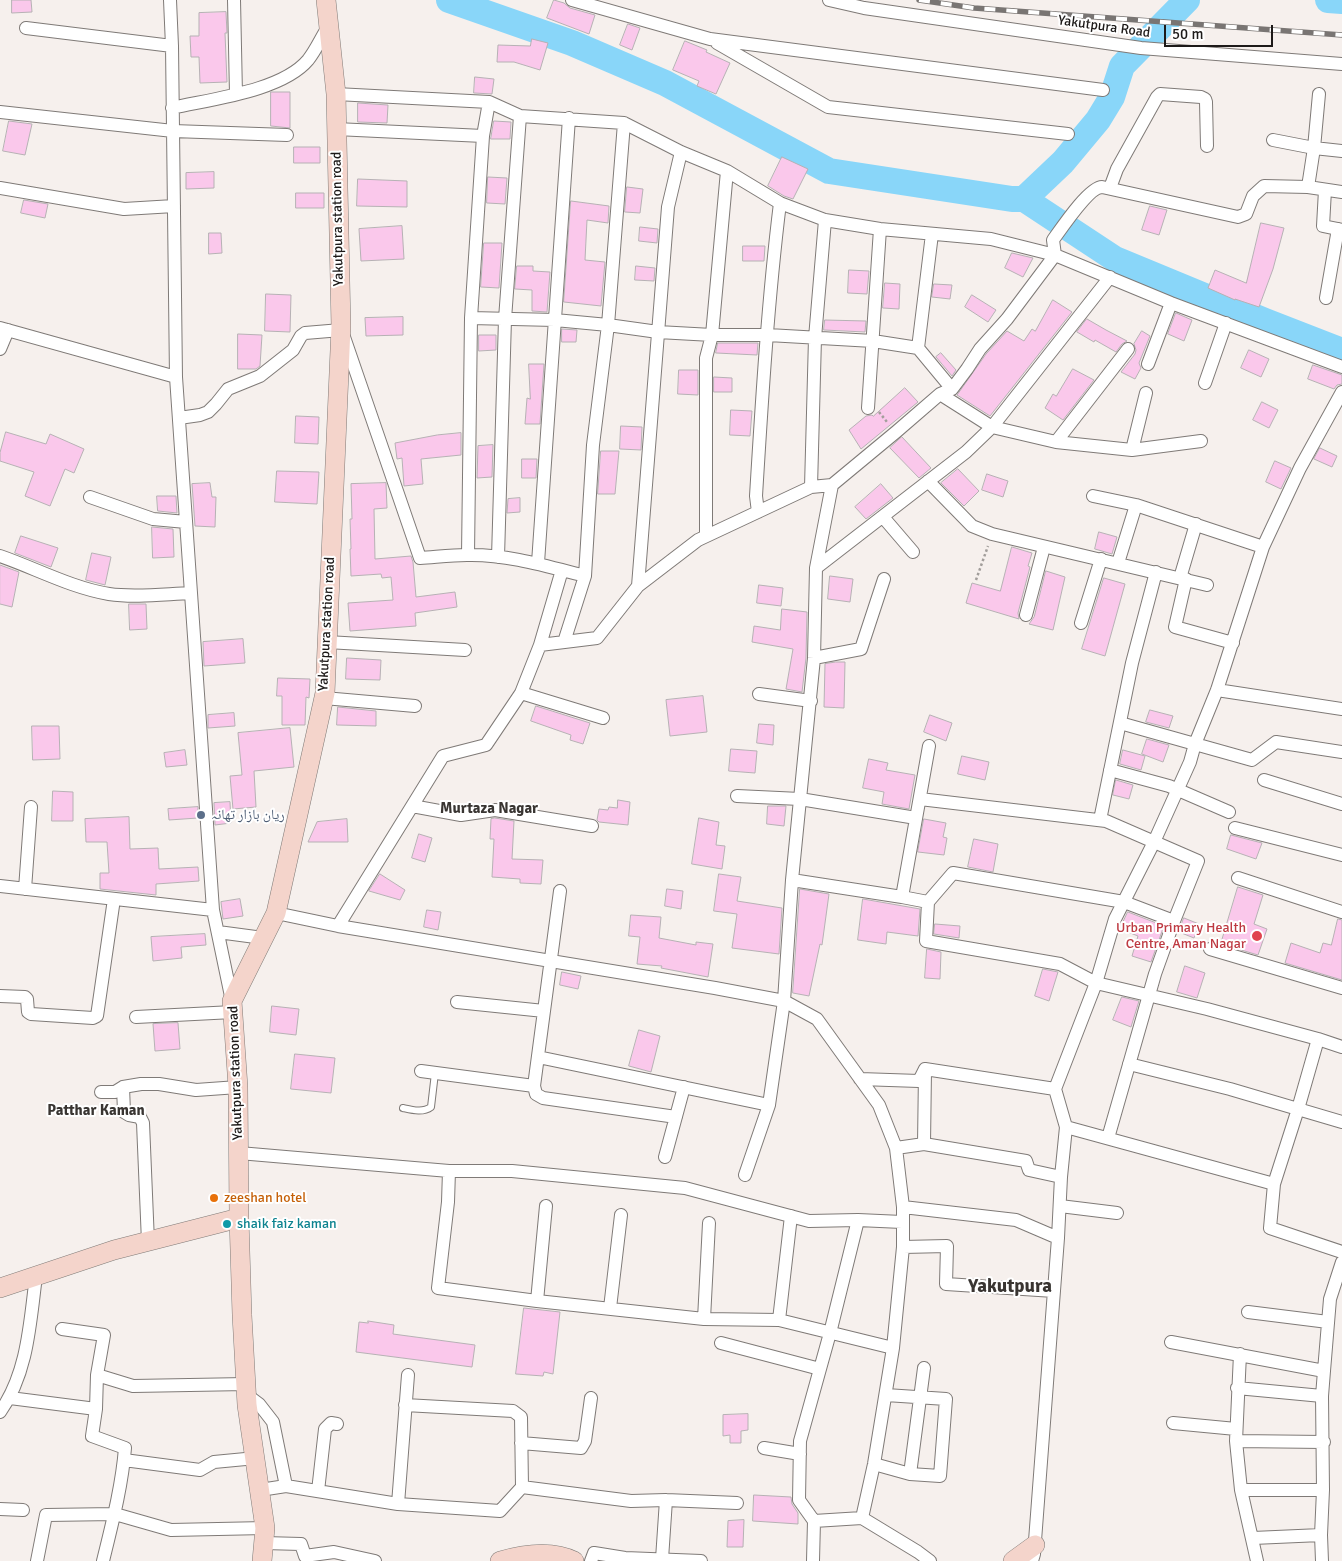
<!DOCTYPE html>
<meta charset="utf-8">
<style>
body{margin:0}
#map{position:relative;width:1342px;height:1561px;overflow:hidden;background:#f6f0ed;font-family:Signika,sans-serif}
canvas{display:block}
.scale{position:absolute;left:1164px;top:25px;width:109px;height:22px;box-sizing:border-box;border:2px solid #1d1a19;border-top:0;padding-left:6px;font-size:15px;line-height:18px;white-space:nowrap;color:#1d1a19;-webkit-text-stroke:4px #fff;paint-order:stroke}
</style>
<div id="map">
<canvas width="1342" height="1561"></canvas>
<div class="scale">50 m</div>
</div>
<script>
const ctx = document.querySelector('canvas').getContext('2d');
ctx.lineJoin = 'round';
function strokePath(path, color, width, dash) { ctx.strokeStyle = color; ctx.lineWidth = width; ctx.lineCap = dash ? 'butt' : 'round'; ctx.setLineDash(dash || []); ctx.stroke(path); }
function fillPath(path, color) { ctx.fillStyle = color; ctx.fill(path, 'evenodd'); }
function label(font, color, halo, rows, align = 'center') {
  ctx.font = font + ' Signika,"Noto Naskh Arabic",sans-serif'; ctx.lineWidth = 4; ctx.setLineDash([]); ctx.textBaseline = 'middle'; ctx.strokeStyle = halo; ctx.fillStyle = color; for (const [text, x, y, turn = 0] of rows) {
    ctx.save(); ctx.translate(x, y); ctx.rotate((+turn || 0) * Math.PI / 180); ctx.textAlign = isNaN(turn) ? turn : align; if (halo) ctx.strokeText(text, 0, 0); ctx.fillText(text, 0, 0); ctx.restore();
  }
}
const river = new Path2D(`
 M449,0l123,43 93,40 164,88 183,28h12l91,60 150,62 77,30
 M1328,0l14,1
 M1024,199l39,-37 35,-42 14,-23 10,-31 65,-66`);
const building = new Path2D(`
 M12,0h19l1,12 -20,1z
 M554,0l10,3 6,5 25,7 -6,19 -42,-16z
 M226,12l1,21h-2l2,49 -27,1 -1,-26h-8l-1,-21h9v-23z
 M628,24l12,4 -8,22 -12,-5z
 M532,39l16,4 -8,27 -26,-8h-17l1,-17 32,1z
 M685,41l22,9 -1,2 24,11 -14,31 -19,-8 2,-5 -26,-11z
 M475,77l19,2 -2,15 -18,-1z
 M271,92h19v36l-19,-2z
 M358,103l30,2 -1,18 -29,-1z
 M9,121l23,3 -7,31 -22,-4z
 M494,121l17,1 -1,17h-19z
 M294,147h26v16h-26z
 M782,157l26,12 -15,30 -9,-3 -16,-10z
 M214,172v16l-28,1v-16z
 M488,177l19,1 -2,26 -18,-1z
 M358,179l49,2v26l-50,-1z
 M627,187l16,2 -3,24 -15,-1z
 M296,193h28v15h-28z
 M24,200l24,4 -3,14 -24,-5z
 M571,201l38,5 -1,17 -21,-3 -2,40 20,2 -4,44 -37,-4z
 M1150,206l17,4 -8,25 -17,-5z
 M1261,223l23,5 -11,41 -14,38 -24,-8v1l-27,-12 7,-18 31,13z
 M402,226l2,33 -43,2 -2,-32z
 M640,227l18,2 -1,14 -18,-2z
 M209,233h12l1,20 -13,1z
 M484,243h18l-3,45 -18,-1z
 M743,246h22l-1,15h-21z
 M1012,253l21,5 -10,19 -18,-9z
 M517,266h16v5l17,1 -3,40 -15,-1v-21l-17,-1z
 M636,266l19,2 -1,13 -19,-1z
 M849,270l20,1 -2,23 -19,-1z
 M885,283l15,1 -1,25 -16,-1z
 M934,284l18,1 -2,14 -18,-2z
 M266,294l25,1 -1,37 -25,-1z
 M972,295l24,15 -8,12 -23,-15z
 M1053,300l19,12 -82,104 -33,-21 29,-41 21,-23 17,10 8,-12 3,2z
 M1176,313l16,7 -8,21 -16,-7z
 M403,317v18l-37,1 -1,-18z
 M1087,319l19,11 21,11 -5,3 -6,8 -21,-12 -1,2 -17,-10z
 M825,320l41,1 -1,11 -41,-2z
 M562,329l15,1 -1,12h-14z
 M1142,331l8,5 -11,27 2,5 -6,11 -14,-7 14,-18 1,-4 -2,-6z
 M238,334l24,1 -2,31 -4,3h-18z
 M479,335h17v15l-17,1z
 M718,343h40l-1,12 -41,-2z
 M1249,350l20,9 -8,18 -20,-9z
 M941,353l15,17 -4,6 -16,-19z
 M529,364h15l-4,60h-15l2,-26 3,1z
 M1313,365l29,10v9l-5,1 -3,4 -26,-10z
 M1073,369l21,11 -31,40 -18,-12 8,-14 3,2z
 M679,370h19v25l-20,-1z
 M714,377l18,1v14h-18z
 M905,388l13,14 -57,47 -12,-19 17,-14 6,-1 1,1z
 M1262,402l16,8 -9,18 -16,-8z
 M731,410l21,1 -2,25 -20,-1z
 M296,416l23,1 -1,27 -23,-1z
 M621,426l21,1 -1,23 -21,-1z
 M6,432l40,12 4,-10 34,15 -10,24 -9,-4 -15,37 -25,-10 9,-24 -34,-11v-8z
 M461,433v22l-40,4 2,25 -19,2 -2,-28 -5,1 -2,-16 42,-8z
 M902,437l29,31 -12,10 -29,-30z
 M493,445l-1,32 -15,1 1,-32z
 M1320,448l17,8 -5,11 -18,-8z
 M601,451h18l-4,43h-17z
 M522,459h15l-1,19h-14z
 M1275,461l16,7 -10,21 -15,-7z
 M958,469l21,22 -15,15 -23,-23z
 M277,471l42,1 -2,32 -42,-2z
 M987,474l21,7 -5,16 -21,-7z
 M210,483l2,14h4l-1,30 -20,-1 -3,-42z
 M386,483l1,25 -13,1 1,50 36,-3 2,6 3,35 39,-5 2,15 -42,6 1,13 -66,5 -2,-28 45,-3 -2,-23 -9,1 -1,-4 -30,2 -1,-27h1l-1,-30h2l-1,-35z
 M881,484l12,14 -27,21 -11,-12z
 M157,496h19l1,17 -19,-2z
 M520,498v14l-13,1 1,-14z
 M152,527l21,2 1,28 -21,1z
 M1099,532l18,5 -5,17 -17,-5z
 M21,536l37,12 -7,19 -36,-14z
 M1012,547l20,6 -4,13 2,1 -12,46 1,6 -53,-16 6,-20 28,8z
 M92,553l19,4 -6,28 -19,-5z
 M0,565l19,7 -7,35 -12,-3z
 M1046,571l19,6 -12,53 -24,-6 5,-7z
 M830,576l23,3 -3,23 -22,-3z
 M1104,578l21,6 -20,72 -23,-7z
 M759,585l24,3 -2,18 -24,-3z
 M129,604h17l1,25 -17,1z
 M782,609l25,3 -1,46 -4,34 -16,-3 7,-40 -41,-7 2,-16 26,4z
 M243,639l2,24 -41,3 -1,-24z
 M347,658l34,2 -1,20 -34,-1z
 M836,662h9l-1,46 -20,-1 1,-43z
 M278,678l32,1 -1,19 -3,-1 -1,28h-23v-29h-5z
 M703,696l4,36 -37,4 -4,-36z
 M536,706l54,17 -7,21 -13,-4 1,-5 -40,-14z
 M338,707l38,4v15l-39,-1z
 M1150,710l23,6 -4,12 -23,-6z
 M234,713l1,13 -27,2v-13z
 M930,715l22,8 -6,18 -22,-9z
 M759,724l15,1 -1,20 -16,-2z
 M32,726h27l1,33 -27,1z
 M290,728l4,39 -40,4 2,36 -23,2 -3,-33 12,-1 -4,-42z
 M1147,739l22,6 -6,17 -21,-8z
 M731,749l26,2 -2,22 -26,-2z
 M185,750l2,15 -21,2 -2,-14z
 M1123,750l22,6 -4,14 -21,-6z
 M962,756l27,6 -4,18 -27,-6z
 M869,759l19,4 -2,7 29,5 -6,34 -27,-5 2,-12 -21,-4z
 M1116,780l17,5 -4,14 -16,-4z
 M53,791l20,1v29h-21z
 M618,800l12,2 -2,23 -29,-3 -2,-2 2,-11 9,1 1,-3 8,1z
 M230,802l1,21 -16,2 -1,-22z
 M768,806h18l-2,20 -17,-2z
 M198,807v11l-29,2 -1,-11z
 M129,817l1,32 28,-1 1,21 39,-2 1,14 -43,3v11l-56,-6v-16h9l-2,-31h-21l-1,-23z
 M495,818l19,3 -2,38 31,1 -2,24 -21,-1v-4l-28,-2 2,-38h-4l1,-20z
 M699,818l20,4 -3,23 9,1 -3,23 -30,-5z
 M347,819l1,23h-40l9,-20z
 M924,819l22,4 -3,14 4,1 -3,17 -26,-3z
 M419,834l13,4 -7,24 -13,-4z
 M1231,835l31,8 -6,16 -29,-10z
 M974,839l24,5 -5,28 -25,-5z
 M380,874l25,16 -5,10 -31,-9z
 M719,874l22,3 -4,24 45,7 -3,46 -47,-6 5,-34 -23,-3z
 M1238,887l25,8 -9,29 13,5 -9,26 -37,-11z
 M667,889l16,2 -2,18 -16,-3z
 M800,889l29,5 -7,51 -2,-1 -11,52 -16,-3z
 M240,899l3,17 -20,3 -2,-17z
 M863,899l57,10 -2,27 -31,-4 -1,12 -28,-4z
 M427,910l14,2 -3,18 -14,-3z
 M1128,912l36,14 -13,36 -19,-6 6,-20 -18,-7z
 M631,915l30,2 -2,21 37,7v-3l17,2 -5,33 -47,-9 1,-2 -25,-2 3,-27 -11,-1z
 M1184,918l15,6 -5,14 -15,-6z
 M1338,919l4,1v60l-57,-17 6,-20 29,10 3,-10 8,2z
 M935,924l25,2 -1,12 -25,-4z
 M205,934l1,11 -25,2 1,11 -29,3 -2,-24z
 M927,949l14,3 -1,27 -15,-1z
 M1185,966l20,7 -8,25 -20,-6z
 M1043,969l15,3 -9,29 -14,-5z
 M562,972l19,4 -3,13 -18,-4z
 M1122,997l17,4 -8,26 -18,-7z
 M272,1006l27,3 -3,26 -26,-3z
 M178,1023l2,26 -25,2 -2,-27z
 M639,1030l21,6 -9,36 -22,-6z
 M295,1054l40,4 -4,35 -40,-4z
 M524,1308l36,4 -7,62 -9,-2 -1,4 -27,-2z
 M368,1321l26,4 -1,9 82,11 -3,22 -116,-15 3,-30 9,1z
 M748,1414v16l-7,1v12h-11v-8l-7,1v-21z
 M754,1495l37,2 1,7 6,9v11l-45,-3z
 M744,1520l-1,27h-16l1,-26z`);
const path = new Path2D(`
 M879,412l8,10
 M976,580l12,-34`);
const lane = new Path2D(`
 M403,1108c9,2 20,5 28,-1l4,-34`);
const street = new Path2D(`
 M170,0l2,46 4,331 37,533 19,91
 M234,0l2,94
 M572,0l138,39 393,51
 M829,0l35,8 277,40 201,16
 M26,28l146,18
 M717,43l111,64 240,27
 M336,94l153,8 31,14 104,7 57,29 46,19 53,32 45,17 55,9 111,10 64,16 116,48 171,64
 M172,108c39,-9 110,-17 136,-48 8,-10 13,-22 20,-33
 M0,112l173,19 114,4
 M336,129l147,7
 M1273,140l41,8 28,3
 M1308,187l6,-39 5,-54
 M0,188l124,21 50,-3
 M1110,188l7,-19 40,-72 3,-3 41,3 4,2 1,3 1,44
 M1325,190l-2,36 19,4
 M1326,298l12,-69
 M471,318l84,2 53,5 50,7 54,3h56l105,6 45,7 34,41
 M0,328l176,49
 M344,337l76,221c16,-1 31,-3 47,-3 40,-1 79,11 118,21
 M918,348l14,-114
 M0,349l8,-19
 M1148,364l23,-61
 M1205,383l21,-60
 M940,394l52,33 64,15 76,8 69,-9
 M868,408l12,-179
 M179,418l21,-3 8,-3 8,-8 12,-15 32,-13 33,-26 8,-14 4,-3 36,-3
 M1056,442l72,-93
 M1132,450l14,-57
 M928,481l44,45 20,8 215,51
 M811,487l4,-149 10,-118
 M1093,496l43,9 127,42
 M90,497l63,22 33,3
 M758,512l-2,-16c6,-98 12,-196 24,-293
 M883,517l30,35
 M706,536v-178l6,-23 15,-164
 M468,555l3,-237 12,-182 6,-34
 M0,556c35,12 72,32 109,38 26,4 56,0 82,-1
 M498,557l7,-238 15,-203
 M538,563l31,-445
 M1118,563l18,-58
 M816,568l150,-116 26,-25 118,-150
 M1180,578l16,-54
 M1186,579l-11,48 58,16
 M638,586l30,-379 13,-55
 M1026,615l18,-68
 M1081,623l20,-64
 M327,642l138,8
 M564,642l21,-66 8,-131 15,-120 16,-202
 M540,645l22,-75
 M814,658l47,-9 23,-70
 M1217,690l125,19
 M521,693l82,25
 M759,694l52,7
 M324,698l91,8
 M1120,723l132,37 24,-18 66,10
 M1110,770l59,16 60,26
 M1264,780l78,24
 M737,796l63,3 116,19
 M920,799l186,22 92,40 -24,60 -19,53 -47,164
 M412,806l49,9 34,-5 97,16
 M1100,820l32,-157 24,-91
 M1235,828l107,27
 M1238,878l104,34
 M792,880l110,17 26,5 -2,39 134,23 36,19 111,26 111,30 24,8
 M0,886l213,24
 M25,889l6,-82
 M902,897l27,-151
 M928,902l25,-29 171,29 50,19
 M276,913l62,13 377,62 69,13 33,18 62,86 17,43 7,59v40l-10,101 -19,116 -12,54
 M338,926l105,-170 43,-11 35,-52 19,-48 57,-7 41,-52 60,-46 113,-53 21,-2 64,-53 44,-38 12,-5 15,-20 13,-20 27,-30 48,-64 -2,-15c8,-11 36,-53 49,-53l136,30 8,-3 7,-18 11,-10 44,1 34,5
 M218,932l45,6
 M1210,949l132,39
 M0,996l25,1 2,2 1,13 3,2 62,4 4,-2 17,-117
 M457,1002l87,9
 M136,1017l97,-5
 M1318,1039l-20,70 -24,75 -4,44 72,24
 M538,1057l231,48
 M1129,1064l101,25 112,33
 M421,1071l113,15 2,8 7,4 133,19
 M860,1079l59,2 6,-12 130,20
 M534,1086l26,-195
 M123,1087l1,25 5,3 11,2 3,6 5,119
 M101,1092h14l8,-5 18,-3h18l37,6 42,-3
 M1066,1127l208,57
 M924,1144l1,-73
 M896,1148l28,-4 102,17 3,9 32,7
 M239,1153l210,18h63l173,17 124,33 49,-1 44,2
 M665,1157l19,-70
 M449,1171l-1,31 -10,86 99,13 167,18 75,1 114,28
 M745,1175l24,-70 15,-104 8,-121 22,-222 2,-90 16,-83
 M1060,1206l57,7
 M903,1207l113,13 42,18
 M903,1247l44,-1 -1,38 108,7
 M537,1301l9,-95
 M610,1308l11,-93
 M1248,1312l80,10
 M704,1319l5,-96
 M779,1320l12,-104
 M62,1329l42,6 -7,40 -1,34
 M1171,1342l153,29
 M721,1343l99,26
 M1240,1354l-4,87 5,49 16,71
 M97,1375l36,11 113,-2
 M1237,1388l85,8
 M247,1395l12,9 14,18 13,64
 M886,1395l60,4 -6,77 -30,-2 14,-106
 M10,1398l86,11 -4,27 33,12c-3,38 -13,76 -22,113
 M405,1405l108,6 8,6 1,70
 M0,1412c28,-39 30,-90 36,-136
 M1173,1423l63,6
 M1236,1441l88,1
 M521,1443l60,5 4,-7 6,-43
 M764,1448l36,6
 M124,1460l76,10 14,-8 42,-4
 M874,1464l36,10
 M260,1490l26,-4 112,18 102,7 22,-24 109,14 35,-1 71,3
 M1241,1490h82
 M318,1491l7,-62 6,-6 6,1
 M398,1504l10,-129
 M0,1509l23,1
 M814,1521l-15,-21 1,-59 30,-108 28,-113
 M1253,1538l68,-3
 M264,1543l37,1 4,12 29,-4 41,9
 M662,1559l4,-59
 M37,1561l9,-46 69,-1 56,16 94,-2
 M591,1561l3,-8 31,5 76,3
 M813,1561l1,-40 48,-3 56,34 12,9
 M1032,1561l2,-7 24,-316 3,-61 5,-50 -11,-38 41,-106 19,-64 39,-77 36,-80 5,-18 22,-54 46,-143 37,-79 42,-76
 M1322,1561l-1,-26 2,-45 -1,-94 2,-25 6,-72 12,-37`);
const secondary = new Path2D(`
 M0,1288l114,-38 125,-32
 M262,1561l3,-33 -18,-123 -5,-90 -3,-97 -1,-131 -6,-86 44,-88 49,-220 16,-366 -5,-233 -10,-94
 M500,1561c24,-7 52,-11 74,0
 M1013,1561l22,-16`);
const rail = new Path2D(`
 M919,0l55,8 368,27`);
const markers = [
 [201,815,5,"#5c6f8a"],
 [1257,936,6,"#e0444e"],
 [214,1198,5,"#e8710a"],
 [227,1224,5,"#0f9aa8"]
];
const streetNames = [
 ["Yakutpura Road",1104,27,8],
 ["Yakutpura station road",338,219,-91],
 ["Yakutpura station road",327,624,-87],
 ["Yakutpura station road",236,1073,-92]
];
const serviceNames = [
 ["ریان بازار تھانہ",211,815]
];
const healthNames = [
 ["Urban Primary Health",1246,928],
 ["Centre, Aman Nagar",1246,944]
];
const foodNames = [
 ["zeeshan hotel",224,1198]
];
const cultureNames = [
 ["shaik faiz kaman",237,1224]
];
const neighbourhoodNames = [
 ["Murtaza Nagar",489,809],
 ["Patthar Kaman",96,1111]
];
const districtNames = [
 ["Yakutpura",1010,1287]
];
strokePath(river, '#89d6f9', 26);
fillPath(building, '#fac8eb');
strokePath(building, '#b6b1b4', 1);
strokePath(lane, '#7f7a77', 8);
strokePath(street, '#7f7a77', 14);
strokePath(secondary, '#7f7a77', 20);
strokePath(path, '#a29e9b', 2.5, [2.5, 2.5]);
strokePath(lane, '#fff', 6);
strokePath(street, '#fff', 12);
strokePath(secondary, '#f4d4cb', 19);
strokePath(rail, '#797573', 5.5);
strokePath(rail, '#fff', 4, [11]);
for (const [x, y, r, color] of markers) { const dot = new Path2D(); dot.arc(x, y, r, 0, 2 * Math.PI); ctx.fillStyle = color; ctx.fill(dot); strokePath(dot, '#fff', 2); }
label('14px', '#1d1a19', '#fff', streetNames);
label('14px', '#4e5e75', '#fff', serviceNames, 'left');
label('14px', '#be3a42', '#fff', healthNames, 'right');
label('14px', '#c56008', '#fff', foodNames, 'left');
label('14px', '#0d838f', '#fff', cultureNames, 'left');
label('bold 15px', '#393532', '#fff', neighbourhoodNames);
label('bold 19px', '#393532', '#fff', districtNames);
</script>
